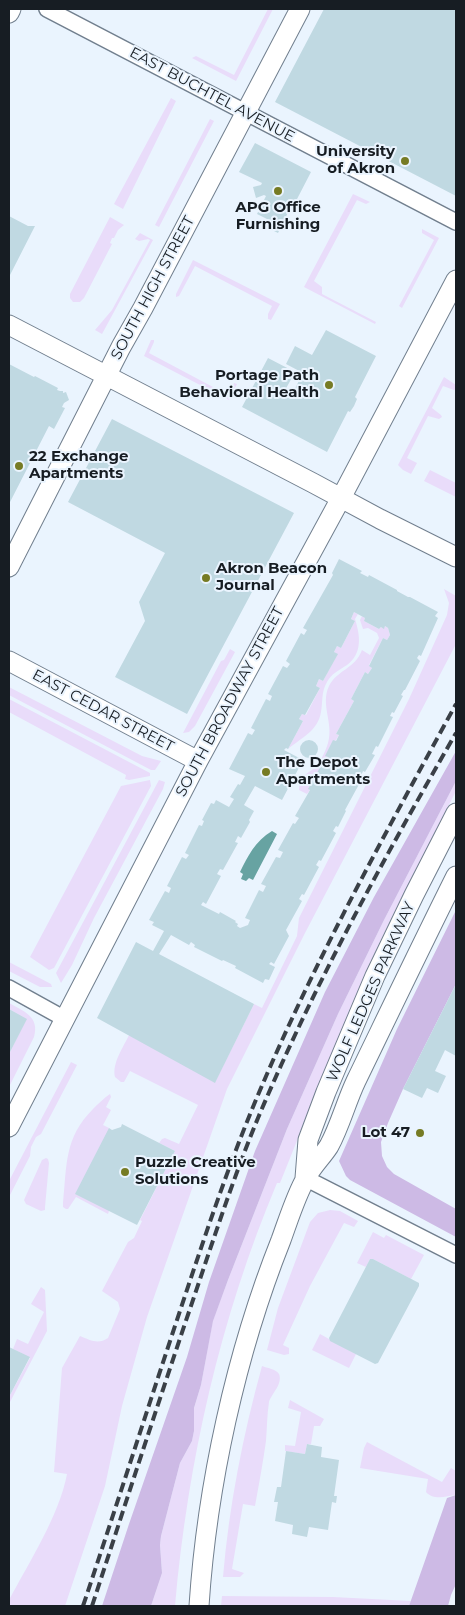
<!DOCTYPE html>
<style>
body{margin:0}
#map{position:relative;width:465px;height:1615px;overflow:hidden;background:#eaf4fe;font-family:Montserrat,sans-serif}
canvas{display:block}
.frame{position:absolute;inset:0;border:10px solid #171d23;pointer-events:none}
</style>
<div id="map">
<canvas width="465" height="1615"></canvas>
<div class="frame"></div>
</div>
<script>
const ctx = document.querySelector('canvas').getContext('2d');
ctx.lineJoin = 'round';
function fillPath(path, color) { ctx.fillStyle = color; ctx.fill(path, 'evenodd'); }
function strokePath(path, color, width, dash) { ctx.strokeStyle = color; ctx.lineWidth = width; ctx.lineCap = dash ? 'butt' : 'round'; ctx.setLineDash(dash || []); ctx.stroke(path); }
function label(font, color, halo, rows, align = 'center') {
  ctx.font = font + ' Montserrat,sans-serif'; ctx.lineWidth = 4; ctx.setLineDash([]); ctx.textBaseline = 'middle'; ctx.strokeStyle = halo; ctx.fillStyle = color; for (const [text, x, y, turn = 0] of rows) {
    ctx.save(); ctx.translate(x, y); ctx.rotate((+turn || 0) * Math.PI / 180); ctx.textAlign = isNaN(turn) ? turn : align; if (halo) ctx.strokeText(text, 0, 0); ctx.fillText(text, 0, 0); ctx.restore();
  }
}
const green = new Path2D(`
 M268,9h5l-37,72 -44,-23 4,-2 38,19z
 M171,98l5,3 -53,108 -9,-5z
 M210,119l4,2 -55,106 -4,-2z
 M353,194l17,8 -4,2 -9,-4 -43,81 8,6v7l54,28 -1,2 -71,-37z
 M110,217l14,8 -6,5 -4,8h-2l-2,5 2,1 -28,54 -4,4h-7l-3,-4v-4z
 M422,229l17,9 -37,70 -3,-2 35,-66 -12,-7z
 M140,233l13,7 -51,94 -7,-4 17,-20 38,-70 -2,-1 -9,2 -4,-2z
 M193,260l87,44 -9,16 -3,-1v-5l4,-8 -77,-40 -16,30 -3,1v-3z
 M151,340h3v2l-5,11 79,42 6,-12 3,1 -8,16 -85,-44z
 M444,377l12,8v4l-2,1 -11,-4 -11,22 9,7 1,2 -3,2 -11,-3 -21,42 10,5 -6,11 -8,-4 -5,-5z
 M430,470l26,13v14l-32,-16z
 M444,589l12,7v48l-151,289 -78,156 -80,228 -25,89 -17,80 -40,120h-56v-6c20,-38 50,-84 58,-126l-13,-2 8,-104 18,-32c10,4 18,9 28,2l12,-29 -2,-7 -16,-11 26,-49 6,-4 8,-17 -2,-1 35,-69 -16,-8 3,-4 3,-1 14,6 19,-39 -68,-34 -6,11h-3l-6,-5c-3,-14 8,-29 14,-42l86,47 39,-78 8,4 35,-72 2,-18 110,-219 38,-84 2,-12z
 M354,612l4,2 -3,5c5,16 8,34 -8,46 -9,6 -15,8 -20,17 -6,10 -4,20 -6,30 -3,19 -20,26 -33,37l15,-28 -4,-2 3,-5 4,1 14,-27 -4,-2 3,-7 4,2 14,-26 -3,-3 3,-6 4,2 14,-27 -4,-2z
 M362,616l3,2 -1,3 15,8 2,-2 3,1 1,-2 3,2 2,7 -3,5 -4,-2 -14,27 3,3 -4,6 -3,-2 -14,27 3,2 -18,33 3,1 -13,21 2,1 -3,6 -2,-1 -14,27 1,1 -3,4 -8,-4c1,-17 8,-14 17,-24 5,-5 10,-16 12,-23 6,-20 -8,-38 1,-57 8,-16 26,-17 33,-36l8,5 9,-17 -2,-5 -9,-5 -5,1 -3,-9z
 M230,649l5,3 -40,74 -6,6 -6,1 38,-72 3,-1z
 M9,687l133,69 19,5 -6,9h-4l-142,-75z
 M9,699l141,74v3l-21,4 -4,-1 1,-4 -117,-63z
 M150,780l1,6 -97,182 -5,2 -19,-13 91,-171z
 M159,780l6,2 -2,7 -69,129 -22,47 -11,18 -5,-10z
 M456,781v10l-63,124 -22,46 -50,120 -41,102h-3c-57,135 -89,278 -102,423h-24l11,-33 -2,-28 1,-9 19,-73 12,-22 2,-10v-23l7,-23 12,-65 15,-40 59,-151 51,-115 46,-94z
 M9,962l42,22 1,3h-12l-31,-16z
 M9,1003c15,8 31,14 25,34l-25,50v-33l17,-35 -17,-10z
 M71,1062l6,3 -36,69 -5,3 -5,10 -1,9 -21,41v-16z
 M110,1094l1,3 -5,10 5,3 -8,15 6,3v83l-1,3 -32,-17 -8,12h-2l-3,-2v-4c4,-38 1,-65 30,-94 5,-5 11,-11 17,-15z
 M46,1158l2,1 1,4 -4,44v3l-4,1 -15,-7 -2,-4 18,-40z
 M330,1210l10,1 18,10 -4,6 -10,-4 -34,63 -27,59 6,3v6l-5,1 -17,-5 11,-42 32,-86 8,-9z
 M373,1232l11,6 2,-3 38,20 -13,24 -38,-20h-3l-4,8 -9,-4z
 M41,1287l4,3 2,41 -37,71 -1,-1v-4l21,-39 -17,-9 4,-10 11,5 16,-32 -13,-8z
 M320,1334l36,20 -7,14 -37,-18z
 M262,1366c5,2 14,3 17,8 4,10 -7,19 -10,28 -2,13 -2,26 -3,39 -3,21 -7,43 -11,65l-12,-2 -11,65 12,4 -4,4h-17c6,-71 20,-142 39,-211z
 M290,1400l34,19 -4,7h-6l-3,18h-4l-2,10 -20,-3v-6l10,1 6,-34 -13,-4z
 M367,1442l75,40 9,-14 5,3v24c-9,1 -22,6 -30,-3l2,-13 -68,-11 4,-20z
 M222,1596l111,1 78,4 -2,5h-188z`);
const forest = new Path2D(`
 M456,751v30l-72,139 -46,94 -51,115 -59,151 -15,41 -12,64 -7,23v23l-2,10 -12,22 -19,73 -1,9 2,28 -11,33h-49l27,-82 58,-167 22,-75 46,-131 70,-159 49,-95z
 M456,910v74l-53,105 -15,34 -7,19 1,14 5,11 7,7 62,35v28l-106,-57 -4,-4 -7,-15 58,-132z
 M456,1495v89l-5,11 -3,11h-39l38,-108z`);
const water = new Path2D(`
 M272,831l5,3 -24,46 -4,-2 -3,3 -5,-2 2,-5 -3,-2c8,-16 15,-31 32,-41z`);
const building = new Path2D(`
 M324,9h132v187l-181,-94z
 M255,143l56,29 -15,29 -2,-1 -16,33 -12,-6 3,-7 -12,-6 9,-18 -2,-1 -8,3 -3,-11 8,-2 1,-2 -23,-11z
 M9,216l19,10h7l-26,51z
 M326,330l50,26 -21,41 2,2 -3,7 -4,6 -2,-1 -21,41 -85,-45 26,-49 27,14 -12,22 7,4 13,-25 -17,-9 9,-18 17,9z
 M9,364l25,13 1,-1 23,12 -1,2 3,1h3v2l3,-1 3,8 -5,3 -2,4 3,1 -11,21 -5,-3 -40,78z
 M112,419l182,94 -107,201 -72,-37 30,-56 -6,-19 26,-49 -97,-51z
 M339,559l23,12 -2,2 8,4 1,-2 28,15v1l11,6h2l28,15 -3,4 3,2 -17,38 -2,-1 -2,3 3,3 -15,29h-1l-3,5 2,1 -9,17 -2,-1 -2,4 3,1 -15,30 -2,-1 -4,8 3,1 -10,17 -2,-1 -2,5 2,1 -18,33 1,1 -8,16 -2,-1 -3,5 3,2 -15,28 -2,-1 -3,5 3,2 -15,28 -2,-1 -3,5 3,2 -16,29 3,6 -15,28 -3,-2 -2,2 6,3 -6,13 -4,-1 -2,4 -28,-15 1,-2 -13,-6 -1,1 -28,-14 1,-2 -4,-3 -2,3 -18,-10 -12,19 95,50 -39,79 -118,-65 39,-76 17,9 11,-20 -12,-6 2,-3 -5,-2 16,-29 4,2 2,-5 -4,-2 15,-29 4,2 3,-4 -4,-2 14,-28 3,1 2,-5 -2,-1 9,-17 3,1 2,-4 13,7 5,-8 -4,-2 8,-13 2,1 5,-9 -16,-7 19,-36 4,2 3,-5 -4,-2 15,-29 4,2 2,-5 -4,-2 15,-28 4,2 3,-4 -4,-3 15,-28 3,2 3,-5 -4,-2 30,-53 -1,-2zM354,612l11,6 -1,3 15,8 2,-2 3,2 1,-3 3,2 2,7 -3,5 -4,-2 -14,28 3,2 -4,6 -3,-2 -14,27 3,2 -18,33 3,1 -3,6 -3,-1 -8,16 3,1 -3,6 -2,-1 -15,27 2,1 -15,26 4,2 -4,6 -2,-1 -15,27 5,2 -3,6 -4,-1 -15,27 5,2 -3,6 -4,-2 -14,28 5,2 -2,5 -8,3 -3,-2 1,-2 -3,-2 1,-1 -16,-9 -1,2 -18,-9 2,-3 3,2 15,-28 -4,-2 3,-5 3,1 15,-27 -3,-1 3,-6 3,2 9,-16 -1,-2 5,-9 -10,-6 11,-19 27,14 21,-40 -19,-10 2,-2 2,1 15,-28 -4,-2 3,-5 3,1 15,-27 -4,-2 3,-7 4,2 15,-27 -4,-2 3,-6 4,2 14,-27 -4,-2z
 M300 749a9 9 0 1 1 18 0a9 9 0 1 1-18 0Z
 M456,984l-1,32 1,1 -1,13 1,1v25l-11,-6 -10,21 11,5 -8,17 -11,-5 -5,10 -19,-9z
 M9,1009l18,10 -18,35z
 M122,1124l53,27 -38,74 -62,-31 34,-66 3,2 9,-3z
 M370,1259h3l46,24v3l-41,77 -3,1 -45,-23 -1,-3z
 M9,1347l21,10 -21,40z
 M307,1444l15,3 -1,10 18,3 -5,36h3l-1,7 -4,-1 -4,28 -19,-3 -2,10 -15,-3 1,-9 -18,-4 3,-19h-4l3,-15h4l5,-36 19,3z`);
const minor = new Path2D(`
 M47,9l409,213
 M9,988l56,31
 M305,1178l151,77`);
const major = new Path2D(`
 M9,13l2,-4
 M9,325l304,158 67,36 76,38
 M9,567l112,-220 22,-39 157,-299
 M9,661l189,100
 M9,1127l189,-366 143,-263 115,-218
 M305,1178l3,-38 18,-48 49,-116 39,-81 42,-82
 M199,1606c8,-121 37,-253 82,-366 7,-19 15,-45 25,-62 6,-12 16,-21 23,-32 11,-20 17,-44 27,-65 33,-68 66,-137 100,-205`);
const rail = new Path2D(`
 M83,1606c30,-90 59,-180 89,-271 27,-81 53,-162 86,-240 57,-135 128,-263 198,-391
 M92,1606c34,-104 68,-209 103,-312 20,-59 39,-118 63,-176 56,-133 126,-260 198,-385`);
const markers = [
 [405,161,5,"#767b24"],
 [278,191,5,"#767b24"],
 [329,385,5,"#767b24"],
 [19,466,5,"#767b24"],
 [206,578,5,"#767b24"],
 [266,772,5,"#767b24"],
 [420,1133,5,"#767b24"],
 [125,1172,5,"#767b24"]
];
const streetNames = [
 ["EAST BUCHTEL AVENUE",212,95,28],
 ["SOUTH HIGH STREET",153,288,-62],
 ["SOUTH BROADWAY STREET",230,702,-62],
 ["EAST CEDAR STREET",103,711,28],
 ["WOLF LEDGES PARKWAY",371,992,-66]
];
const poiNames = [
 ["University",395,152,"right"],
 ["of Akron",395,169,"right"],
 ["APG Office",278,208,"center"],
 ["Furnishing",278,225,"center"],
 ["Portage Path",319,376,"right"],
 ["Behavioral Health",319,393,"right"],
 ["22 Exchange",29,457],
 ["Apartments",29,474],
 ["Akron Beacon",216,569],
 ["Journal",216,586],
 ["The Depot",276,763],
 ["Apartments",276,780],
 ["Lot 47",410,1133,"right"],
 ["Puzzle Creative",135,1163],
 ["Solutions",135,1180]
];
fillPath(green, '#e9dcfa');
fillPath(forest, '#cdbae5');
fillPath(water, '#67a3a2');
fillPath(building, '#c0d9e2');
strokePath(minor, '#717f8e', 18);
strokePath(major, '#717f8e', 21);
strokePath(minor, '#fff', 15);
strokePath(major, '#fff', 19);
strokePath(rail, '#3a4047', 4, [10, 5]);
for (const [x, y, r, color] of markers) { const dot = new Path2D(); dot.arc(x, y, r, 0, 2 * Math.PI); ctx.fillStyle = color; ctx.fill(dot); strokePath(dot, '#eaf4fe', 2); }
label('15px', '#171d23', '#eaf4fe', streetNames);
label('bold 15px', '#171d23', '#eaf4fe', poiNames, 'left');
</script>
